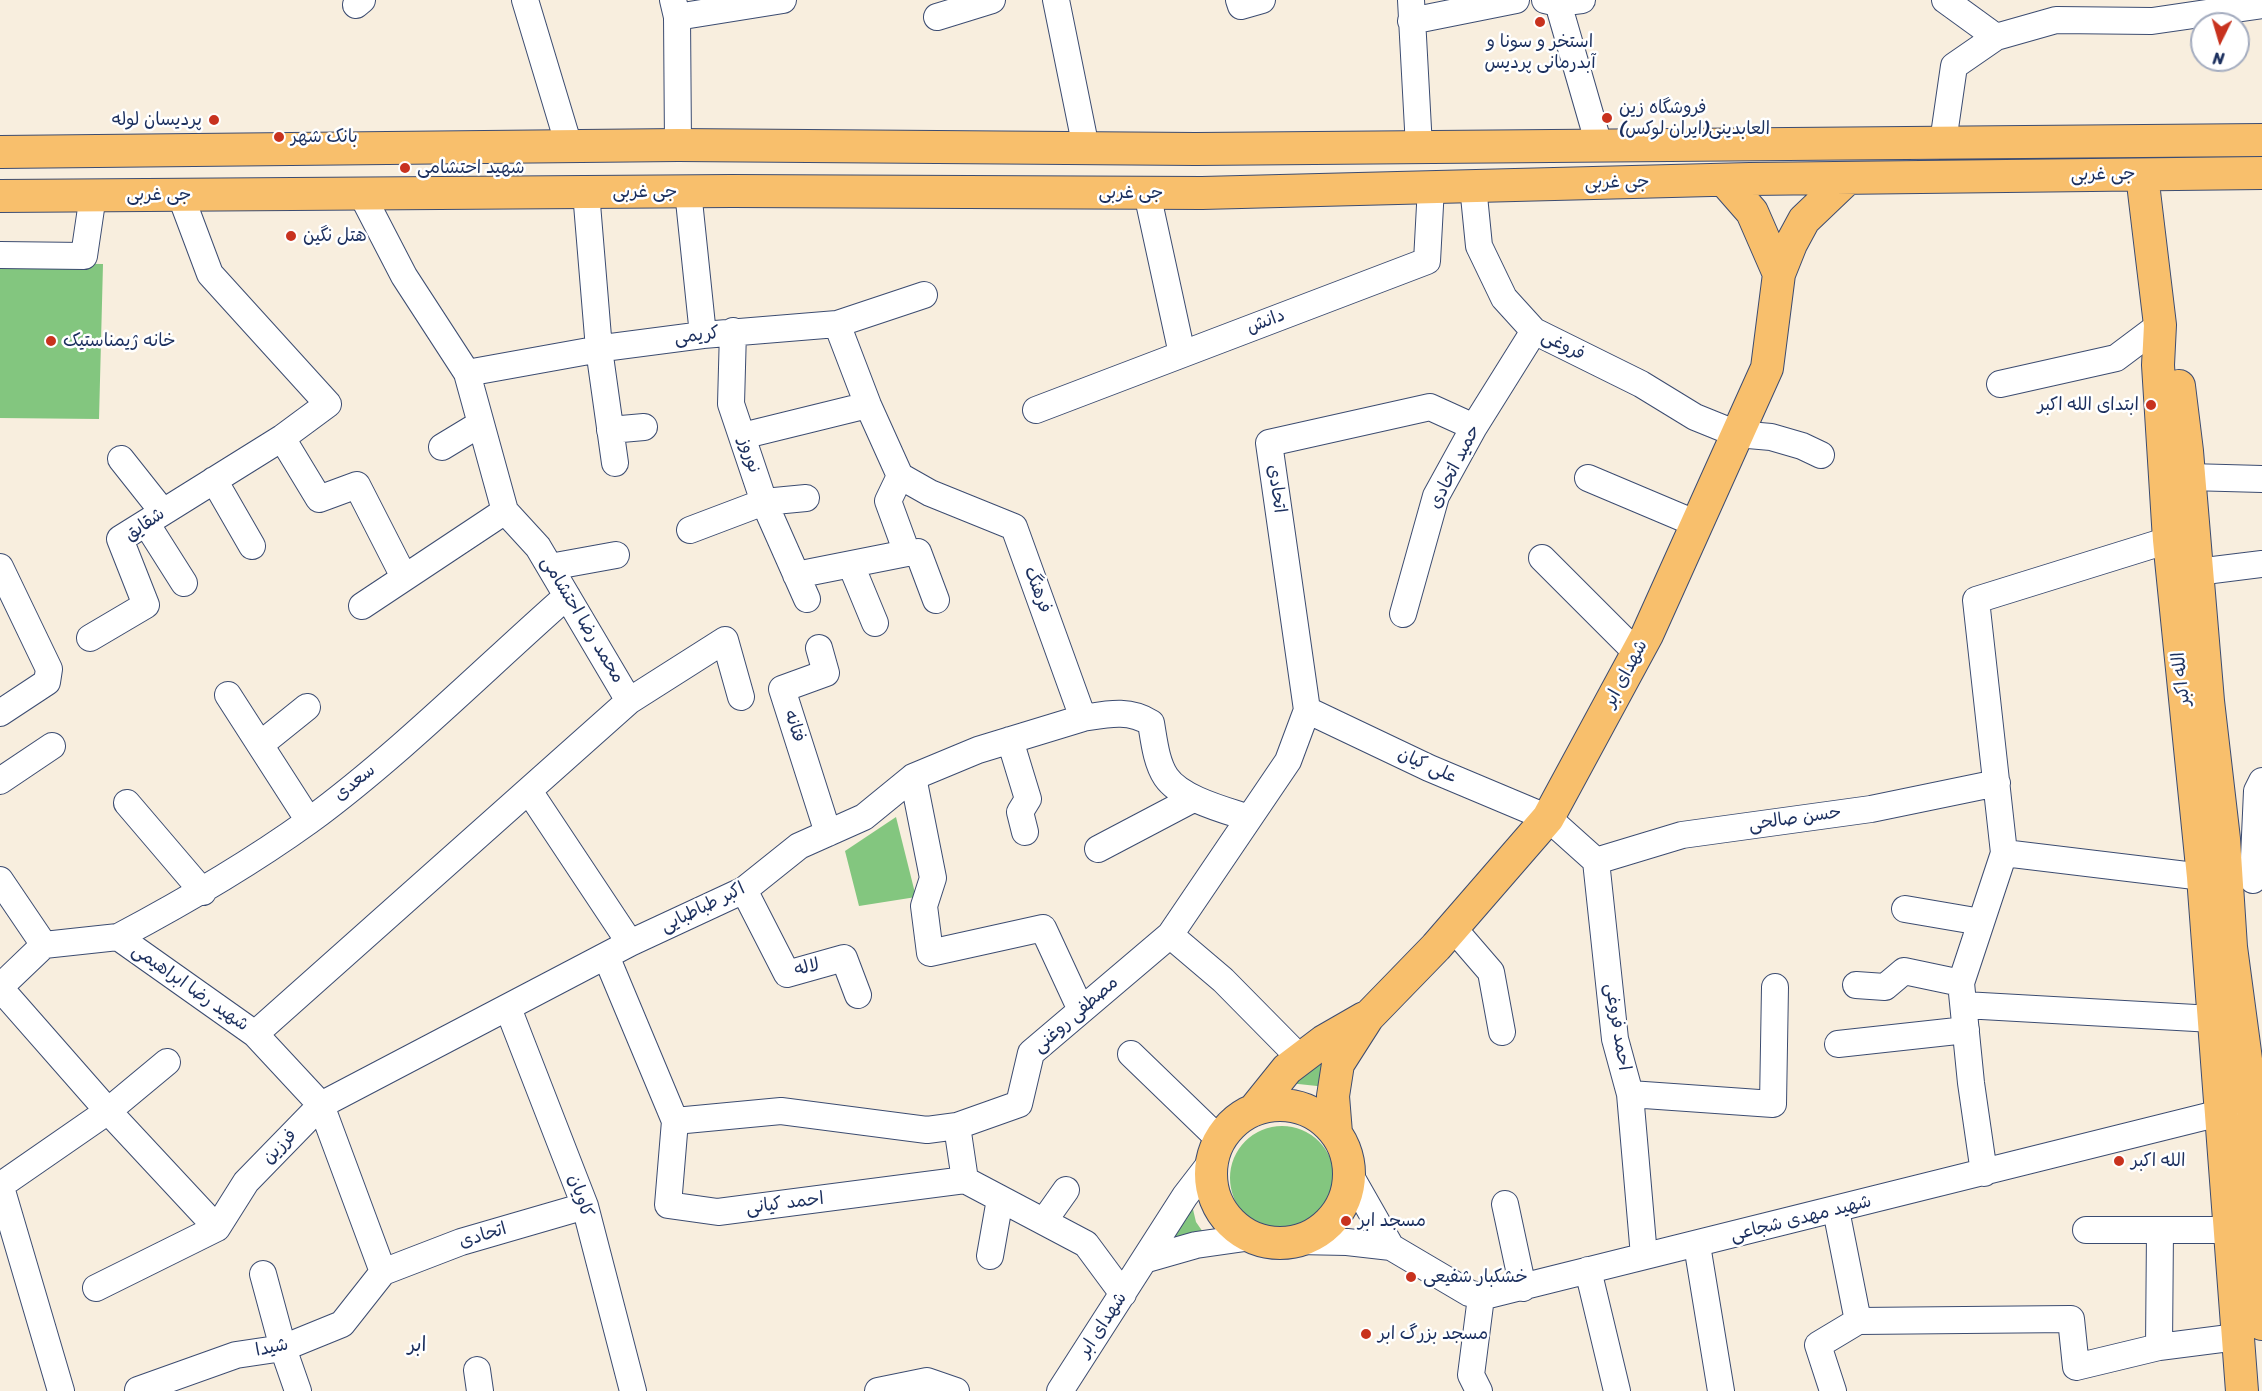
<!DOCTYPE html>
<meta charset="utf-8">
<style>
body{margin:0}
#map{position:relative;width:2262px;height:1391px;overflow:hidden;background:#f8eede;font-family:Sriracha,sans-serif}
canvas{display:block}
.north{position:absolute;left:2190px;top:12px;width:60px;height:60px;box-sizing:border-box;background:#fff;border:2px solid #a4acbf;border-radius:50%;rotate:185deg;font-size:16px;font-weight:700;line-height:24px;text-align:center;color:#1b2f5e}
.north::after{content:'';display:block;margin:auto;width:21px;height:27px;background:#c8321e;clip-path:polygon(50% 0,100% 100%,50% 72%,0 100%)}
</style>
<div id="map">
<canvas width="2262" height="1391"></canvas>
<div class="north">N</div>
</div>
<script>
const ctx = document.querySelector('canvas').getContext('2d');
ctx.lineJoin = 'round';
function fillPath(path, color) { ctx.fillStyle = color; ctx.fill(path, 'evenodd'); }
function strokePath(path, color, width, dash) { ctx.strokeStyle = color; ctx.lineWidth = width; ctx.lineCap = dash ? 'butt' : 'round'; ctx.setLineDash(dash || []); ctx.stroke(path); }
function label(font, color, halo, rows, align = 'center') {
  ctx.font = font + ' Sriracha,"Playpen Sans Arabic",sans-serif'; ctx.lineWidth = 5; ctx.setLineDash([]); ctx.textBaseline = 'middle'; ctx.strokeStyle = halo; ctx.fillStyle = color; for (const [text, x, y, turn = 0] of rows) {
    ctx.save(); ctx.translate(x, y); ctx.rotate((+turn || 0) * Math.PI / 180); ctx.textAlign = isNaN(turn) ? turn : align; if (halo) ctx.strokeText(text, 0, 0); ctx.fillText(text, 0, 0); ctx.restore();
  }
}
const green = new Path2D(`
 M0,263l103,1 -4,155 -99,-1z
 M896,817l20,80 -57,9 -14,-55z
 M1341,1036l-13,55 -11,-5 -28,-3z
 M1230 1178a52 52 0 1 1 104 0a52 52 0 1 1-104 0Z
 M1191,1201l5,21 9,13 -47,14z`);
const minor = new Path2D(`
 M525,0l44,146
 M673,0l4,17 1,128
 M1056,0l30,148
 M1239,0l2,6 21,-6
 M1411,0l8,147
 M1545,0l13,3 24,-3
 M1558,3l41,142
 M356,5l6,-5
 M677,17l106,-17
 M937,17l55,-17
 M1411,21l105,-21
 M1996,37l60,-17 96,1 110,-16
 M1943,142l11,-76 42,-29 -51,-37
 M1473,186l6,60 25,52 30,33 107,53 54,33 42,17 34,3 31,9 19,9
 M688,191l15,144
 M586,192l13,157 16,114
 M361,193l43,83 63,97 38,138 33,36 91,154
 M1147,193l35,161
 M0,255l84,1 9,-61
 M837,324l31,81 32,71 30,17 84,34 69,191c25,-4 46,-9 68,5 3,17 5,39 15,54 15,22 59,33 83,41
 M733,331l-2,73 33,98 43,97
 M467,373l144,-26 92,-12 134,-11 87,-29
 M2000,384l116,-26 44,-33
 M1036,410l391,-149 4,-74
 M610,430l34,-3
 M742,436l126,-31
 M282,438l37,61 38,-14 47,92
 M442,447l38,-23
 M121,459l42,53
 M2189,477l73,2
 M1588,478l109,46
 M214,480l38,66
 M146,523l38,60
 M690,530l74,-28 42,-4
 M918,552l18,48
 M1542,558l95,95
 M851,565l24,58
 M0,567l49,102 -2,13 -47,31
 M550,567l66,-12
 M2197,572l65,-8
 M796,575l111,-22 -19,-52 12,-25
 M362,606l143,-95
 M1403,614l33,-118 38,-69 60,-96
 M90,638l56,-33 -26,-66 162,-101 46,-34 -118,-130 -30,-80
 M819,648l7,25 -44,16 46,144
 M228,695l81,126
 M1307,710l122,58 119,50 48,43 19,178 15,55 14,162
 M1010,740l18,59 -8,13 5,20
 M261,744l46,-37
 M913,777l20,101 -9,28 6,47 113,-25 38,82
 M0,781l52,-35
 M529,791l101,152
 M127,803l76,89
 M1098,849l95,-50
 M2004,853l199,24
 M1596,861l86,-26 189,-26 126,-26
 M0,880l44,65
 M2253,880l4,-89 5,-10
 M744,890l43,84 57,-16 14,37
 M1905,909l76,13
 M1453,928l38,44 11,60
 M1170,935l53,45 78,79
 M118,937c66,-35 130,-72 191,-116 91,-67 173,-150 258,-225
 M606,956l69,165 -7,84 50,7 247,-32 121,64 37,50
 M1856,985l29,2 19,-16 57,12
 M0,987l44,-42 74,-8 137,97 66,71 62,167
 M0,988l108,123 109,117
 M1964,1005l249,14
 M508,1008l77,198 48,185
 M255,1034l374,-333 96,-61 16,57
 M1838,1044l128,-14
 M1131,1054l89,86
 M1630,1094l143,10 2,-117
 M675,1121l106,-10 146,19 30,-4 62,-22 12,-51 139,-118 118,-174 19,-51 -38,-267 161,-36 44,20
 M957,1126l8,54
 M1984,1173l-13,-90 -10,-100 43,-130 -28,-253 193,-60
 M1350,1175l41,72
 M0,1184l61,207
 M1,1185l107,-74 59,-49
 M1505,1204l18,84
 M1836,1210l22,111 213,-2 5,48 83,-20 78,-10
 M1044,1221l22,-31
 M2086,1230h144
 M1297,1241l50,1 44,5 78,46 12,4 739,-184 18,-1
 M1697,1245l24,146
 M990,1256l10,-57
 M1147,1259l49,-14 56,-8
 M1588,1270l29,121
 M383,1272l78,-30 124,-36
 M263,1274l20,74 15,43
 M96,1288l121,-60 29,-46 75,-77 309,-162 114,-53 55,-44 65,-29 49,-40 65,-27 105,-32
 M2159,1347l1,-117
 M477,1370l3,21
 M138,1390l98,-35 47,-7 59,-24 41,-52
 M878,1391l49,-10 29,10
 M1060,1391l125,-195 27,-35
 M1479,1391l-8,-16 10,-78
 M1833,1391l-15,-46 40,-24`);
const major = new Path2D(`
 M0,152l678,-7 518,4 1066,-9
 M2142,175l18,150 -2,40 11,175 34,337 39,514
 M1724,180l28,32 27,62
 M0,196l732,-5 470,2 548,-14 512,-6
 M2179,386l8,65 21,250 16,138 7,108 22,165 9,212
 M1211 1174a69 69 0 1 1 138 0a69 69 0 1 1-138 0Z
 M1254,1110l33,-41 37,-28 40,-23
 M1336,1133l-3,-37 5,-32 30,-47 68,-70 112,-129 99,-183 120,-267 12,-94 12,-30 13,-24 44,-42`);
const markers = [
 [1540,22,6,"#c8321e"],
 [1607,118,6,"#c8321e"],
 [214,120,6,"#c8321e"],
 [279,137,6,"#c8321e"],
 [405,168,6,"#c8321e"],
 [291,236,6,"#c8321e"],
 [51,341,6,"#c8321e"],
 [2151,405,6,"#c8321e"],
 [2119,1161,6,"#c8321e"],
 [1346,1221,6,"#c8321e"],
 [1411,1277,6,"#c8321e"],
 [1366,1334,6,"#c8321e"]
];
const poiNames = [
 ["استخر و سونا و",1540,42,"center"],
 ["آبدرمانی پردیس",1540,63,"center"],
 ["فروشگاه زین",1619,108],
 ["العابدینی(ایران لوکس)",1619,129],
 ["پردیسان لوله",202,120,"right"],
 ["بانک شهر",291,137],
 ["شهید احتشامی",417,168],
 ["هتل نگین",303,236],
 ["خانه ژیمناستیک",63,341],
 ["ابتدای الله اکبر",2139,405,"right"],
 ["الله اکبر",2131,1161],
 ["مسجد ابر",1358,1221],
 ["خشکبار شفیعی",1423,1277],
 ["مسجد بزرگ ابر",1378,1334]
];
const streetNames = [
 ["جی غربی",2103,175,-1],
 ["جی غربی",1617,183,-1],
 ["جی غربی",645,192],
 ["جی غربی",1131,193],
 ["جی غربی",159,195],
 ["دانش",1266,322,-21],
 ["کریمی",697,336,-7],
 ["فروغی",1563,346,26],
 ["نوروز",749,456,72],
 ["حمید اتحادی",1455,467,-63],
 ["اتحادی",1276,489,82],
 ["شقایق",145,525,-35],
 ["فرهنگ",1037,590,70],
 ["محمد رضا احتشامی",582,620,59],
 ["شهدای ابر",1626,674,-62],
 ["الله اکبر",2182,679,-96],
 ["فتانه",794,726,72],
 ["علی کیان",1427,766,24],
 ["سعدی",355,783,-39],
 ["حسن صالحی",1795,819,-8],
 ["اکبر طباطبایی",703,908,-26],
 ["لاله",807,968,-13],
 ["شهید رضا ابراهیمی",190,988,35],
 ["مصطفی روغنی",1076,1015,-41],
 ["احمد فروغی",1617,1027,81],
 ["فرزین",280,1147,-45],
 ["کاویان",580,1196,71],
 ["احمد کیانی",785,1204,-7],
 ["شهید مهدی شجاعی",1801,1219,-14],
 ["اتحادی",483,1236,-17],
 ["شهدای ابر",1103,1325,-57],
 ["شیدا",272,1348,-12]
];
const neighbourhoodNames = [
 ["ابر",417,1346]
];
fillPath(green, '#83c67f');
strokePath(minor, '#3c4c71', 28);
strokePath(major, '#3c4c71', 34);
strokePath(minor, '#fff', 26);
strokePath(major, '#f8bf6c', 32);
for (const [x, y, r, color] of markers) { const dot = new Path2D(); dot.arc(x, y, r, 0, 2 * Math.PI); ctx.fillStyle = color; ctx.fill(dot); strokePath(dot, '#fff', 2); }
label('18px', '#1b2f5e', '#fff', poiNames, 'left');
label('18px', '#1b2f5e', '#fff', streetNames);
label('20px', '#1b2f5e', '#fff', neighbourhoodNames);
</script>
